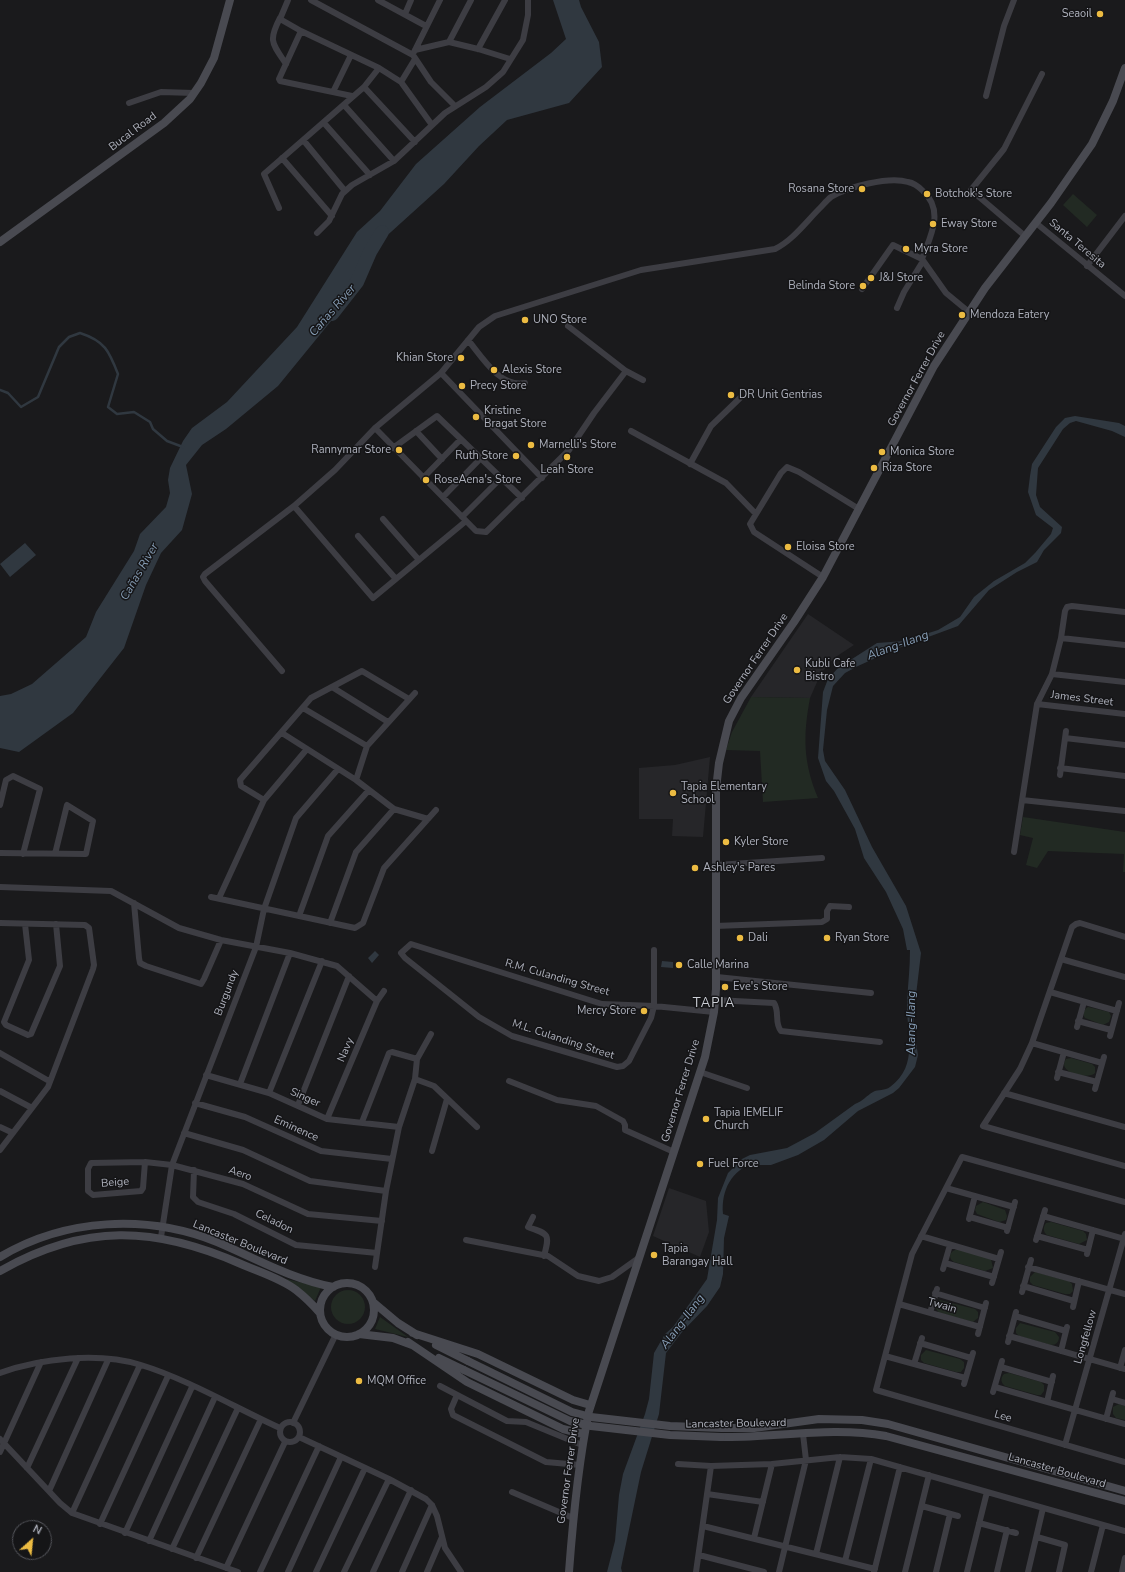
<!DOCTYPE html>
<meta charset="utf-8">
<style>
body{margin:0}
#map{position:relative;width:1125px;height:1572px;overflow:hidden;background:#1a1a1c;font-family:"Nunito Sans",sans-serif}
canvas{display:block}
.north{position:absolute;left:12px;top:1520px;width:40px;height:40px;box-sizing:border-box;background:#151517;border:1px solid #525359;border-radius:50%;rotate:27deg;font-size:11px;font-weight:700;line-height:16px;text-align:center;color:#adb0bb}
.north::after{content:'';display:block;margin:auto;width:14px;height:18px;background:#ecbb42;clip-path:polygon(50% 0,100% 100%,50% 72%,0 100%)}
</style>
<div id="map">
<canvas width="1125" height="1572"></canvas>
<div class="north">N</div>
</div>
<script>
const ctx = document.querySelector('canvas').getContext('2d');
ctx.lineJoin = 'round';
function fillPath(path, color) { ctx.fillStyle = color; ctx.fill(path, 'evenodd'); }
function strokePath(path, color, width, dash) { ctx.strokeStyle = color; ctx.lineWidth = width; ctx.lineCap = dash ? 'butt' : 'round'; ctx.setLineDash(dash || []); ctx.stroke(path); }
function label(font, color, halo, rows, align = 'center') {
  ctx.font = font + ' "Nunito Sans",sans-serif'; ctx.lineWidth = 3; ctx.setLineDash([]); ctx.textBaseline = 'middle'; ctx.strokeStyle = halo; ctx.fillStyle = color; for (const [text, x, y, turn = 0] of rows) {
    ctx.save(); ctx.translate(x, y); ctx.rotate((+turn || 0) * Math.PI / 180); ctx.textAlign = isNaN(turn) ? turn : align; if (halo) ctx.strokeText(text, 0, 0); ctx.fillText(text, 0, 0); ctx.restore();
  }
}
const built = new Path2D(`
 M808,614l46,31 -20,13 -13,15 -11,25 -59,-1z
 M710,757l-7,80 -31,-1 1,-17h-34v-51l36,-3z
 M669,1188l37,13 3,31 -9,25 -47,-21z`);
const green = new Path2D(`
 M1073,194l24,21 -10,12 -24,-22z
 M751,697l59,1c-7,38 -7,64 8,100l-55,4 -3,-51 -34,-1 6,-18z
 M1023,817l102,15v40h-2l1,-18 -76,-3 -11,17 -11,-3 7,-27 -13,-3z
 M1088,1007l21,5 2,4 -2,6 -6,3 -18,-7c-3,-4 -1,-9 3,-11z
 M1071,1058l21,6 3,3v6c-6,7 -39,0 -29,-14z
 M983,1202l22,8 2,6 -1,4 -7,2 -22,-8 -2,-4 1,-4z
 M1051,1222l32,9 3,3 1,6 -8,4 -32,-9c-4,-3 -4,-8 -1,-12z
 M957,1249l34,10 2,9 -8,3 -31,-9c-5,-3 -5,-8 -1,-11z
 M1035,1272l34,9 3,3 1,7 -3,3h-5l-32,-9 -3,-3v-5z
 M286,1279l35,8 -6,14z
 M331 1307a17 17 0 1 1 34 0a17 17 0 1 1-34 0Z
 M940,1300l35,9 3,3v6l-5,4 -34,-9 -4,-6 2,-4z
 M380,1317l28,20 -33,-8z
 M1020,1323l35,9 4,5c0,5 -3,8 -8,8l-32,-9 -3,-3v-5z
 M926,1350l34,9 4,3v6l-3,4h-5l-32,-9 -3,-3v-5z
 M1009,1373l32,9 3,3v6l-3,4h-4l-32,-9c-4,-3 -5,-8 -1,-12z
 M1119,1404l6,2v14l-9,-2 -3,-4v-7z`);
const water = new Path2D(`
 M553,0h26l2,7 18,35 3,25 -33,36 -62,17 -28,26 -35,38 -74,67 -34,64 -58,71 -52,43 -24,16 -16,20 6,29 -10,36 -21,23 -15,32 -22,63 -51,65 -54,39 -19,-4v-52l11,-2 21,-10 54,-47 10,-25 38,-61 6,-17 26,-27 4,-14 -2,-13 2,-12 13,-27 9,-13 35,-26 70,-75 60,-95 23,-21 36,-47 64,-57 71,-54 15,-14z
 M1075,416l44,7 6,3v11l-13,-6 -36,-10 -6,2 -7,6 -25,39 -2,27 4,12 22,20 -1,6 -17,17 -7,12 -20,10 -28,18 -31,36 -65,24 -35,16 -13,7 -12,13 -6,24 -4,40 2,11 20,29 27,57 34,59 15,47 -7,59v18l4,25 -3,12 -16,21 -6,5 -35,18 -34,29 -26,15 -27,10h-11l-6,-3c-22,9 -33,27 -31,52l6,2 -5,22 -1,36 -3,13 -13,19 -25,26 -16,21 -7,61 -18,58 -20,96 1,4h-15l8,-31 4,-46 4,-21 22,-60 4,-15 5,-46 11,-19 8,-7 34,-48 10,-59 1,-22 10,-25 14,-14 8,-4 37,-7 28,-15 40,-29c8,-3 11,-8 18,-12 5,-3 12,-1 17,-5 30,-22 16,-55 17,-85 1,-18 3,-34 3,-52h-3l-4,-21 -17,-37 -22,-34 -9,-29 -21,-38 -8,-10 -8,-23 5,-66 5,-13 10,-11 39,-25 27,-2 34,-11 22,-13 14,-20 20,-16 31,-18 10,-10 16,-19 2,-6 -17,-13 -8,-23 2,-16 2,-12 24,-37 9,-9z
 M25,543l11,12 -26,22 -10,-13z
 M375,951l4,4 -7,8 -4,-5z
 M662,961l11,1v6l-12,-1z`);
const stream = new Path2D(`
 M0,390l8,3 13,14 17,-10 21,-50 10,-10 11,-4c25,8 29,18 38,41l-10,33 9,7 17,-2 16,10 3,7 14,12 16,6`);
const river = new Path2D(`
 M332,314l25,-32 13,-30 12,-20`);
const street = new Path2D(`
 M288,0l-8,19 21,12
 M311,0l102,55 18,27 24,24
 M378,0l48,26
 M405,14l6,-14
 M280,18c-12,23 -8,25 6,46
 M449,42l22,-42
 M478,49l27,-49
 M415,50l34,-8 29,7 32,10
 M414,52l26,-52
 M401,82l14,-23
 M364,87l51,55
 M333,92l18,-37
 M352,96l-72,-15 -1,-2 22,-48 78,37 22,14 31,43
 M986,96l18,-70 10,-26
 M129,103l32,-11 33,1
 M344,105l50,56
 M324,123l46,52
 M304,141l41,50
 M282,158l50,58
 M279,208l-15,-34 100,-87 15,-19
 M1036,223l89,73
 M317,233l12,-12 13,-27 10,-9 42,-24 51,-48 41,-26 17,-15 20,-32 5,-25v-15
 M1025,236l-54,-46 33,-41 38,-75
 M1087,266l38,-50
 M862,289l31,-44 29,14
 M897,308l7,-16 19,-31
 M468,340c14,17 32,48 57,43
 M626,371l17,9
 M375,428l101,103 10,1 83,-82 25,-37 32,-42 -58,-45
 M416,431l26,28
 M631,431l95,52 30,31
 M393,448l44,-32 85,82
 M690,464l21,-38 29,-28
 M423,478l38,-39
 M542,478l-101,-105 38,-46 16,-11 146,-46 134,-21c18,-9 30,-26 45,-41 3,-3 7,-8 11,-11 16,-10 58,-21 77,-15 6,1 11,5 15,9 22,20 7,46 -1,68l24,34 23,19
 M443,497l38,-39
 M294,506l79,92 93,-77
 M462,517l39,-39
 M383,519l36,41
 M358,536l38,43
 M823,577l-69,-45 -4,-8 31,-51 6,-6 12,5 60,37
 M1061,638l64,7
 M282,671l-77,-90 -2,-4 2,-3 89,-68 41,-36 40,-42 66,-55
 M1052,674l73,8
 M332,687l56,35
 M1037,704l88,10
 M303,708l64,38
 M282,733l74,47 38,29 34,10
 M1065,738l60,7
 M1060,768l65,8
 M1060,775l6,-44
 M356,780l11,-34 48,-53
 M264,800l-23,-14 -1,-6 71,-82 51,-27 47,28
 M1022,800l103,11
 M0,805l6,-25 7,-4 27,13 -17,65
 M1014,852l23,-148 15,-30 9,-36 4,-27 2,-4 5,-1 53,6
 M0,853l86,1 7,-33 -26,-16 -12,49
 M717,865l105,-7
 M0,887l111,4 68,37 42,12 69,13 47,13 40,35
 M211,897l144,31 8,-5 21,-55 52,-58
 M219,898l45,-98 43,-51
 M134,903l5,55 1,5 6,3 55,18 3,-5 17,-39
 M299,916l29,-80 41,-46
 M0,923l85,2 4,3 5,37 -1,4 -45,118 -48,63
 M330,923l26,-71 38,-43
 M25,924l4,36 -25,62 2,3 22,10 3,-1 29,-68 -4,-42
 M715,926l107,-4 5,-3v-8l3,-5 19,1
 M1125,937l-45,-14 -4,1 -4,3 -40,116 -12,26 -37,57 142,40
 M654,950v56l-3,12 -22,43 -6,5 -6,1 -105,-31 -33,-19 -74,-59 -4,-5 10,-9 191,60 52,2 60,6
 M1061,959l64,18
 M717,977l154,16
 M1050,992l67,19
 M715,1000l59,3c6,9 0,20 7,28l99,11
 M1078,1021l33,9
 M1077,1027l7,-25
 M1110,1036l9,-33
 M1032,1043l70,20
 M0,1053l49,28
 M700,1072l47,16
 M1058,1072l39,10
 M206,1075l63,18 58,26 72,8
 M1057,1078l7,-26
 M415,1079l19,7 43,41
 M509,1081l48,19 39,6 27,15 2,4v5l49,22
 M240,1084l50,-131
 M1095,1089l9,-32
 M0,1091l32,17
 M269,1093l53,-132
 M1004,1093l121,34
 M195,1103l50,14 76,34 71,8
 M298,1105l51,-129
 M327,1119l50,-118 7,-10
 M362,1122l27,-69 3,-1 25,7
 M0,1127l13,6
 M184,1133l59,17 67,31 76,10
 M432,1151l15,-52
 M145,1162l-2,26 -2,3 -48,4 -5,-4v-22l3,-6 54,-1 27,3 71,19 65,30 74,7
 M194,1170l-1,27 5,5 36,12 62,31 81,8
 M946,1188l68,19
 M1125,1202l-163,-45 -50,97 -36,136 249,72
 M1043,1216l82,23
 M533,1217l-5,10c21,7 22,7 16,29
 M970,1217l38,11
 M969,1219l6,-23
 M1007,1231l8,-29
 M921,1236l78,23
 M1037,1236l51,14
 M161,1237l11,-72 84,-218 8,-38 32,-91 42,-49
 M466,1240l82,16 30,20 21,5 13,-4 28,-20
 M1036,1240l9,-30
 M1087,1254l6,-24
 M945,1263l49,14
 M375,1267l11,-76 13,-64 16,-48 2,-20 14,-25
 M1028,1267l97,27
 M943,1269l7,-24
 M992,1283l9,-31
 M1023,1286l51,15
 M1022,1292l9,-32
 M935,1293l50,15
 M899,1304l81,23
 M1073,1307l6,-26
 M930,1313l7,-24
 M1015,1316l51,15
 M978,1334l8,-31
 M1009,1336l116,33
 M1008,1342l8,-30
 M920,1343l51,15
 M1061,1351l6,-24
 M885,1356l80,22
 M914,1364l8,-26
 M1001,1367l51,15
 M1120,1368l5,-18
 M0,1373c41,-15 99,-21 141,-8 46,14 95,43 139,63
 M964,1384l9,-31
 M440,1386l67,35 19,1 56,23
 M995,1387l130,37
 M993,1392l9,-31
 M457,1395l-6,14 2,6 93,47 34,3
 M1112,1399l13,4
 M1047,1402l6,-26
 M1106,1419l7,-26
 M280 1432a10 10 0 1 1 20 0a10 10 0 1 1-20 0Z
 M293,1423l43,-89
 M299,1437l90,42 37,20 6,6 5,11 8,32 16,24
 M0,1439l60,64 12,10 166,59
 M1065,1445l60,-211
 M0,1452l41,-90
 M678,1464l33,2 61,-2 68,-7 31,2 254,72
 M27,1468l51,-110
 M49,1491l59,-131
 M512,1492l61,26
 M707,1494l56,8
 M922,1506l36,10
 M72,1513l68,-148
 M979,1523l37,10
 M100,1524l68,-148
 M703,1526l172,43
 M125,1533l67,-146
 M1037,1537l28,8 -6,27
 M754,1538l18,-74
 M149,1541l66,-144
 M172,1549l66,-141
 M816,1554l24,-97
 M699,1555l65,17
 M196,1558l65,-139
 M845,1561l26,-102
 M226,1568l59,-126
 M260,1572l59,-126
 M288,1572l53,-115
 M316,1572l49,-104
 M344,1572l45,-93
 M373,1572l38,-82
 M402,1572l30,-67
 M427,1572l15,-35
 M696,1572l15,-106
 M779,1572l27,-112 -3,-26
 M874,1572l26,-105
 M905,1572l24,-97
 M936,1572l14,-58
 M967,1572l20,-80
 M997,1572l10,-42
 M1028,1572l15,-64
 M1091,1572l12,-47
 M1122,1572l3,-14`);
const secondary = new Path2D(`
 M0,242l164,-119 26,-24 11,-16 13,-25 16,-58
 M0,1257c65,-39 147,-43 217,-15 38,16 74,37 116,45
 M0,1271c84,-48 155,-45 241,-7 18,8 39,14 55,26 9,7 17,15 24,23
 M320 1310a27 27 0 1 1 54 0a27 27 0 1 1-54 0Z
 M373,1302l25,21 19,12
 M413,1333l65,21 95,46 17,5
 M359,1334l34,4 19,7
 M408,1342l59,40 96,47 20,5
 M436,1345l32,16
 M439,1358l25,12
 M722,1428h32l65,-9 43,1 26,4 237,67
 M721,1437c55,1 110,-11 165,-1l239,65
 M569,1572c4,-54 9,-108 20,-161l116,-354 9,-45 2,-23v-200l3,-26 10,-42 12,-23 53,-76 29,-45 111,-211 51,-78 66,-85 41,-59 21,-43 12,-33`);
const secondaryBridge = new Path2D(`
 M468,1361l104,51 19,5 79,9 52,2
 M464,1370l106,51 21,5 79,9 51,2`);
const markers = [
 [1100,14,4,"#ecbb42"],
 [862,189,4,"#ecbb42"],
 [927,194,4,"#ecbb42"],
 [933,224,4,"#ecbb42"],
 [906,249,4,"#ecbb42"],
 [871,278,4,"#ecbb42"],
 [863,286,4,"#ecbb42"],
 [962,315,4,"#ecbb42"],
 [525,320,4,"#ecbb42"],
 [461,358,4,"#ecbb42"],
 [494,370,4,"#ecbb42"],
 [462,386,4,"#ecbb42"],
 [731,395,4,"#ecbb42"],
 [476,417,4,"#ecbb42"],
 [531,445,4,"#ecbb42"],
 [399,450,4,"#ecbb42"],
 [882,452,4,"#ecbb42"],
 [516,456,4,"#ecbb42"],
 [567,457,4,"#ecbb42"],
 [874,468,4,"#ecbb42"],
 [426,480,4,"#ecbb42"],
 [788,547,4,"#ecbb42"],
 [797,670,4,"#ecbb42"],
 [673,793,4,"#ecbb42"],
 [726,842,4,"#ecbb42"],
 [695,868,4,"#ecbb42"],
 [740,938,4,"#ecbb42"],
 [827,938,4,"#ecbb42"],
 [679,965,4,"#ecbb42"],
 [725,987,4,"#ecbb42"],
 [644,1011,4,"#ecbb42"],
 [706,1119,4,"#ecbb42"],
 [700,1164,4,"#ecbb42"],
 [654,1255,4,"#ecbb42"],
 [359,1381,4,"#ecbb42"]
];
const poiNames = [
 ["Seaoil",1092,14,"right"],
 ["Rosana Store",854,189,"right"],
 ["Botchok's Store",935,194],
 ["Eway Store",941,224],
 ["Myra Store",914,249],
 ["J&J Store",879,278],
 ["Belinda Store",855,286,"right"],
 ["Mendoza Eatery",970,315],
 ["UNO Store",533,320],
 ["Khian Store",453,358,"right"],
 ["Alexis Store",502,370],
 ["Precy Store",470,386],
 ["DR Unit Gentrias",739,395],
 ["Kristine",484,411],
 ["Bragat Store",484,424],
 ["Marnelli's Store",539,445],
 ["Rannymar Store",391,450,"right"],
 ["Monica Store",890,452],
 ["Ruth Store",508,456,"right"],
 ["Riza Store",882,468],
 ["Leah Store",567,470,"center"],
 ["RoseAena's Store",434,480],
 ["Eloisa Store",796,547],
 ["Kubli Cafe",805,664],
 ["Bistro",805,677],
 ["Tapia Elementary",681,787],
 ["School",681,800],
 ["Kyler Store",734,842],
 ["Ashley's Pares",703,868],
 ["Dali",748,938],
 ["Ryan Store",835,938],
 ["Calle Marina",687,965],
 ["Eve's Store",733,987],
 ["Mercy Store",636,1011,"right"],
 ["Tapia IEMELIF",714,1113],
 ["Church",714,1126],
 ["Fuel Force",708,1164],
 ["Tapia",662,1249],
 ["Barangay Hall",662,1262],
 ["MQM Office",367,1381]
];
const streetNames = [
 ["Bucal Road",133,132,-37],
 ["Santa Teresita",1077,244,40],
 ["Governor Ferrer Drive",917,379,-61],
 ["Governor Ferrer Drive",756,659,-56],
 ["James Street",1082,699,7],
 ["R.M. Culanding Street",557,978,16],
 ["Burgundy",227,993,-69],
 ["M.L. Culanding Street",563,1040,18],
 ["Navy",346,1050,-67],
 ["Governor Ferrer Drive",681,1091,-73],
 ["Singer",305,1098,24],
 ["Eminence",296,1129,24],
 ["Aero",240,1174,19],
 ["Beige",115,1183,-4],
 ["Celadon",274,1222,26],
 ["Lancaster Boulevard",240,1243,22],
 ["Twain",942,1306,16],
 ["Longfellow",1086,1337,-74],
 ["Lee",1003,1417,16],
 ["Lancaster Boulevard",736,1424,-1],
 ["Governor Ferrer Drive",569,1471,-82],
 ["Lancaster Boulevard",1057,1471,16]
];
const waterNames = [
 ["Cañas River",333,311,-49],
 ["Cañas River",140,572,-60],
 ["Alang-Ilang",898,646,-20],
 ["Alang-Ilang",912,1023,-90],
 ["Alang-Ilang",683,1322,-53]
];
const quarterNames = [
 ["TAPIA",714,1004]
];
fillPath(built, '#262629');
fillPath(green, '#222a23');
fillPath(water, '#303840');
strokePath(stream, '#303840', 2.5);
strokePath(river, '#303840', 14);
strokePath(street, '#3d3d43', 6);
strokePath(secondary, '#494a51', 8);
strokePath(secondaryBridge, '#494a51', 8);
for (const [x, y, r, color] of markers) { const dot = new Path2D(); dot.arc(x, y, r, 0, 2 * Math.PI); ctx.fillStyle = color; ctx.fill(dot); strokePath(dot, '#151517', 1.5); }
label('11px', '#adb0bb', '#151517', poiNames, 'left');
label('11px', '#adb0bb', '#151517', streetNames);
label('italic 12px', '#859cb4', '#151517', waterNames);
ctx.letterSpacing = '1px';
label('13px', '#cdd0d7', '#151517', quarterNames);
ctx.letterSpacing = '0px';
</script>
